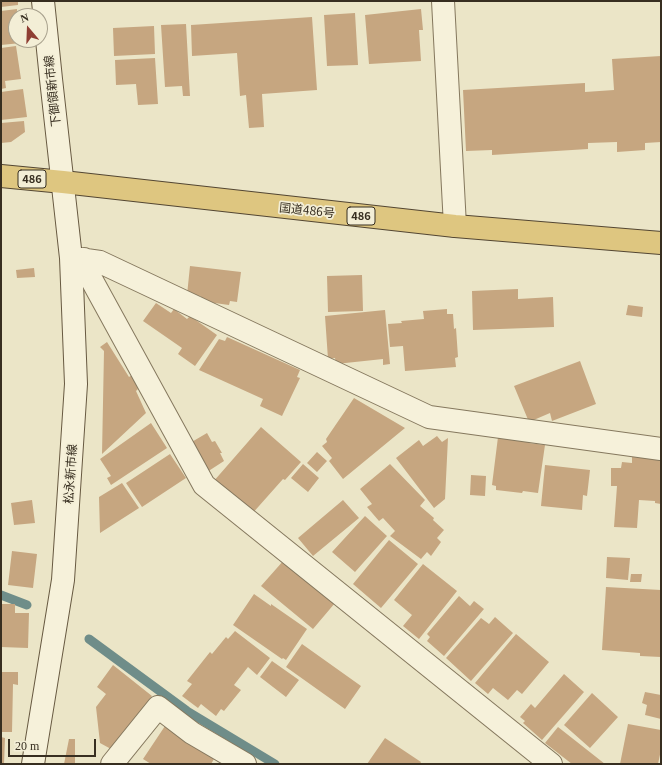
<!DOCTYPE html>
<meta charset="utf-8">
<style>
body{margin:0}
#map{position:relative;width:662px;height:765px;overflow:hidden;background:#ebe5c7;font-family:Georgia,serif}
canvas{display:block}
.frame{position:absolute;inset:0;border:2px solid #372e20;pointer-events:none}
.north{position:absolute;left:8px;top:8px;width:40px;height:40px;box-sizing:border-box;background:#f3eed6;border:1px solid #a8a18d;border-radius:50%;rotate:341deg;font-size:11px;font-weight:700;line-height:16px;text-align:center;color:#372e20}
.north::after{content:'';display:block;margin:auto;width:14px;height:18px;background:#8f3e33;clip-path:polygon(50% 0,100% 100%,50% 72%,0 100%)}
.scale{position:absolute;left:8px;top:739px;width:88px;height:18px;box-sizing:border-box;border:2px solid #372e20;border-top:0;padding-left:5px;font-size:12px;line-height:14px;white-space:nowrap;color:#372e20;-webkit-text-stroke:3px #f3eed6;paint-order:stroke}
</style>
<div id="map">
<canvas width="662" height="765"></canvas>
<div class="frame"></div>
<div class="north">N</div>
<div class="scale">20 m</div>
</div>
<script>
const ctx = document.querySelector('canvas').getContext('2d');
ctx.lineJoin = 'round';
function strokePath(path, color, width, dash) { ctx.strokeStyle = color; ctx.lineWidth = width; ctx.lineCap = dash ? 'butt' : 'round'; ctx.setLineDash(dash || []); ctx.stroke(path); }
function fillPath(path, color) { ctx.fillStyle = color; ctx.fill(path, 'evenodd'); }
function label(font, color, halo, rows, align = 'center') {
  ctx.font = font + ' Georgia,"Noto Sans JP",serif'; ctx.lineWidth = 3.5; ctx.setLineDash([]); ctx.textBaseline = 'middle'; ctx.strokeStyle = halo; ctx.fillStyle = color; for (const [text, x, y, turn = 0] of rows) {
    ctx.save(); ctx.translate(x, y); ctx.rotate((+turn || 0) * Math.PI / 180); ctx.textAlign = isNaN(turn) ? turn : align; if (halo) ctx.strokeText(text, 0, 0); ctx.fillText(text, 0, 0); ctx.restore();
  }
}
const stream = new Path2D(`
 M1,595l26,10
 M89,639l98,72 88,53`);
const building = new Path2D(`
 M1,1h17v4l-17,2z
 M17,9l-1,31h4l1,3 -20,2v-34z
 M421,9l2,21h-4l2,31 -52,3 -4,-49z
 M355,13l3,52 -31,1 -3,-51z
 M312,17l5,73 -55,4 2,33 -15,1 -3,-33 -6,1 -3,-43 -45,3 -1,-31z
 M186,24l4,72h-7l-1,-10 -17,1 -4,-62z
 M154,26l1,28 -41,2 -1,-28z
 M16,46l5,33 -16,2 1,7 -5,1v-41z
 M661,56v86l-16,1v7l-28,2v-10l-29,1v6l-96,6v-5l-26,1 -3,-61 122,-7v9l29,-2 -2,-31z
 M155,58l3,46 -20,1 -2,-21 -20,1 -1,-25z
 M23,89l4,28 -26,3v-28z
 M24,121l1,11 -14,10 -10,1v-20z
 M190,266l51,6 -4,30 -7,-1 -1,4 -29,-4 1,-5 -14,-1z
 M34,268l1,9 -18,1 -1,-8z
 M362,275l1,36 -35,1 -1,-36z
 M518,289v10l35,-2 1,30 -81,3 -1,-39z
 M156,303l15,10 3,-4 13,10 3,-3 27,19 -22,31 -17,-12 4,-6 -39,-27z
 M628,305l15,2 -1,10 -16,-2z
 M447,309v5h6l1,15 2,-1 2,29 -3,1 1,9 -51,4 -2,-25 -13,1 -2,-23 14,-1 -1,-2 23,-2 -1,-8z
 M385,310l5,54 -7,1v-6l-47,5 -1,-6 -7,1 -3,-43z
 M227,337l73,33 -3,7 3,1 -18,38 -22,-10 3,-7 -64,-29 20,-31 6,2z
 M107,342l22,35 3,-2 6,14 -2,2 10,22 -44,41 2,-103 -4,-4z
 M580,361l16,43 -44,17 -2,-8 -21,9 -15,-36z
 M354,398l51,30 -62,51 -14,-18 3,-3 -10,-12 5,-4 -1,-3z
 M151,423l16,25 -56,37 -4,-7 4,-2 -11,-17z
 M261,427l40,35 -16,18 -2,-1 -32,36 -38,-33z
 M207,433l5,9 3,-1 7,12h-2l4,8 -17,11 -17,-29z
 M437,436l5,6 6,-4 -3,61 -11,9 -38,-50 23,-18 4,6z
 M498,437l31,4v2l16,2 -7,48 -15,-2 -1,2 -26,-3v-4l-4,-1z
 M317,452l10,9 -10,11 -10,-9z
 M170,454l16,24 -44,29 -16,-24z
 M632,457l29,2v45l-6,-1v-2l-16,-1 -2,28 -23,-1 3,-41h-6v-18h10l1,-6 10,1z
 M303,464l16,14 -11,14 -17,-14z
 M390,464l35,36 -5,6 14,12 -1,2 11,10 -7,8 4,4 -10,14 -4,-4 -6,7 -31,-23 5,-5 -12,-13 -4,3 -12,-14 5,-3 -12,-15z
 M545,465l45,5 -3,26 -4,-1 -1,15 -41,-4z
 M471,475l15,1 -1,20 -15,-1z
 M122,483l17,25 -39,25 -1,-36z
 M32,500l3,23 -21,2 -3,-22z
 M343,500l16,18 -46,38 -15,-18z
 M365,516l22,20 -32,36 -23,-20z
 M389,540l29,24 -37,44 -28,-24z
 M12,551l25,3 -4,34 -25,-3z
 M607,557l23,1 -2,22 -22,-2z
 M284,560l51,43 -22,26 -52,-43z
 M423,564l34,27 -38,48 -16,-13 9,-11 -18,-15z
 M631,574h11l-1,8h-11z
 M606,587l55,3v67l-21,-1v-3l-38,-3z
 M254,594l17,12v-2l36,25 -21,31 -3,-2 -1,1 -49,-34z
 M459,596l11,10 4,-5 10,8 -40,47 -17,-15 3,-4 -3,-3z
 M1,604h14v9h14l-1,35 -27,-1z
 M495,617l18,16 -42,48 -25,-23 35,-40 8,6z
 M235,631l35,27 -13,17 -9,-8 -14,18 7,5 -17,21 -3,-2 -5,7 -15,-12 -3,4 -16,-12 10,-12 -5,-3 23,-29 2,2 14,-17 2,2z
 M516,634l33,28 -27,32 -5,-4 -9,10 -15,-12 -5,6 -13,-11z
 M302,644l59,42 -16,23 -59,-42z
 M272,661l27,19 -13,17 -26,-20z
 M113,665l39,31 -41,53 -11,-6 -4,-36 10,-13 -9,-7z
 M1,672h17v13l-5,-1 -1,48h-11z
 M564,674l20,18 -42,48 -19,-17 2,-2 -5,-4 11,-13 4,4z
 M645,692l16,3v24l-16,-4 2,-10 -5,-2z
 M592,693l26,24 -28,31 -26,-23z
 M167,723l47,36 -3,5h-60l-8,-5z
 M628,724l33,6v20l-3,14h-38z
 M558,727l47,37h-33l-27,-21z
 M1,737l4,1 -1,26h-3z
 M385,738l36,24 -1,2h-53z
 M69,739h6v25h-11z`);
const minor = new Path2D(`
 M443,1l12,225
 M72,258l28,4 329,155 232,32
 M84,259l5,16 115,210 347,279
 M112,764l46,-57 34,26 53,31`);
const secondary = new Path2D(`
 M33,764l30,-184 13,-196 -5,-126 -20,-179 -8,-78`);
const trunk = new Path2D(`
 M1,176l62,6 392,44 206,17`);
const shields = [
 [32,179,28],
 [361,216,28]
];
const shieldNames = [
 ["486",32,179],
 ["486",361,216]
];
const streetNames = [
 ["下御領新市線",52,91,-96],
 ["国道486号",307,210,6],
 ["松永新市線",70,474,-86]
];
strokePath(stream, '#6f8d89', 9);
fillPath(building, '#c6a680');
strokePath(minor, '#85785e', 24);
strokePath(secondary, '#675941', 24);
strokePath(trunk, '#534632', 24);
strokePath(minor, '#f6f1da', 22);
strokePath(secondary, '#f6f1da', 22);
strokePath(trunk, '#dec680', 22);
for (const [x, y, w] of shields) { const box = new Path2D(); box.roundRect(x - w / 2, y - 9, w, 18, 3); ctx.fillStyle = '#f3eed6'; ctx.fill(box); strokePath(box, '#372e20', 1); }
label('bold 11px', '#372e20', null, shieldNames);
label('12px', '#372e20', '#f3eed6', streetNames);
</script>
